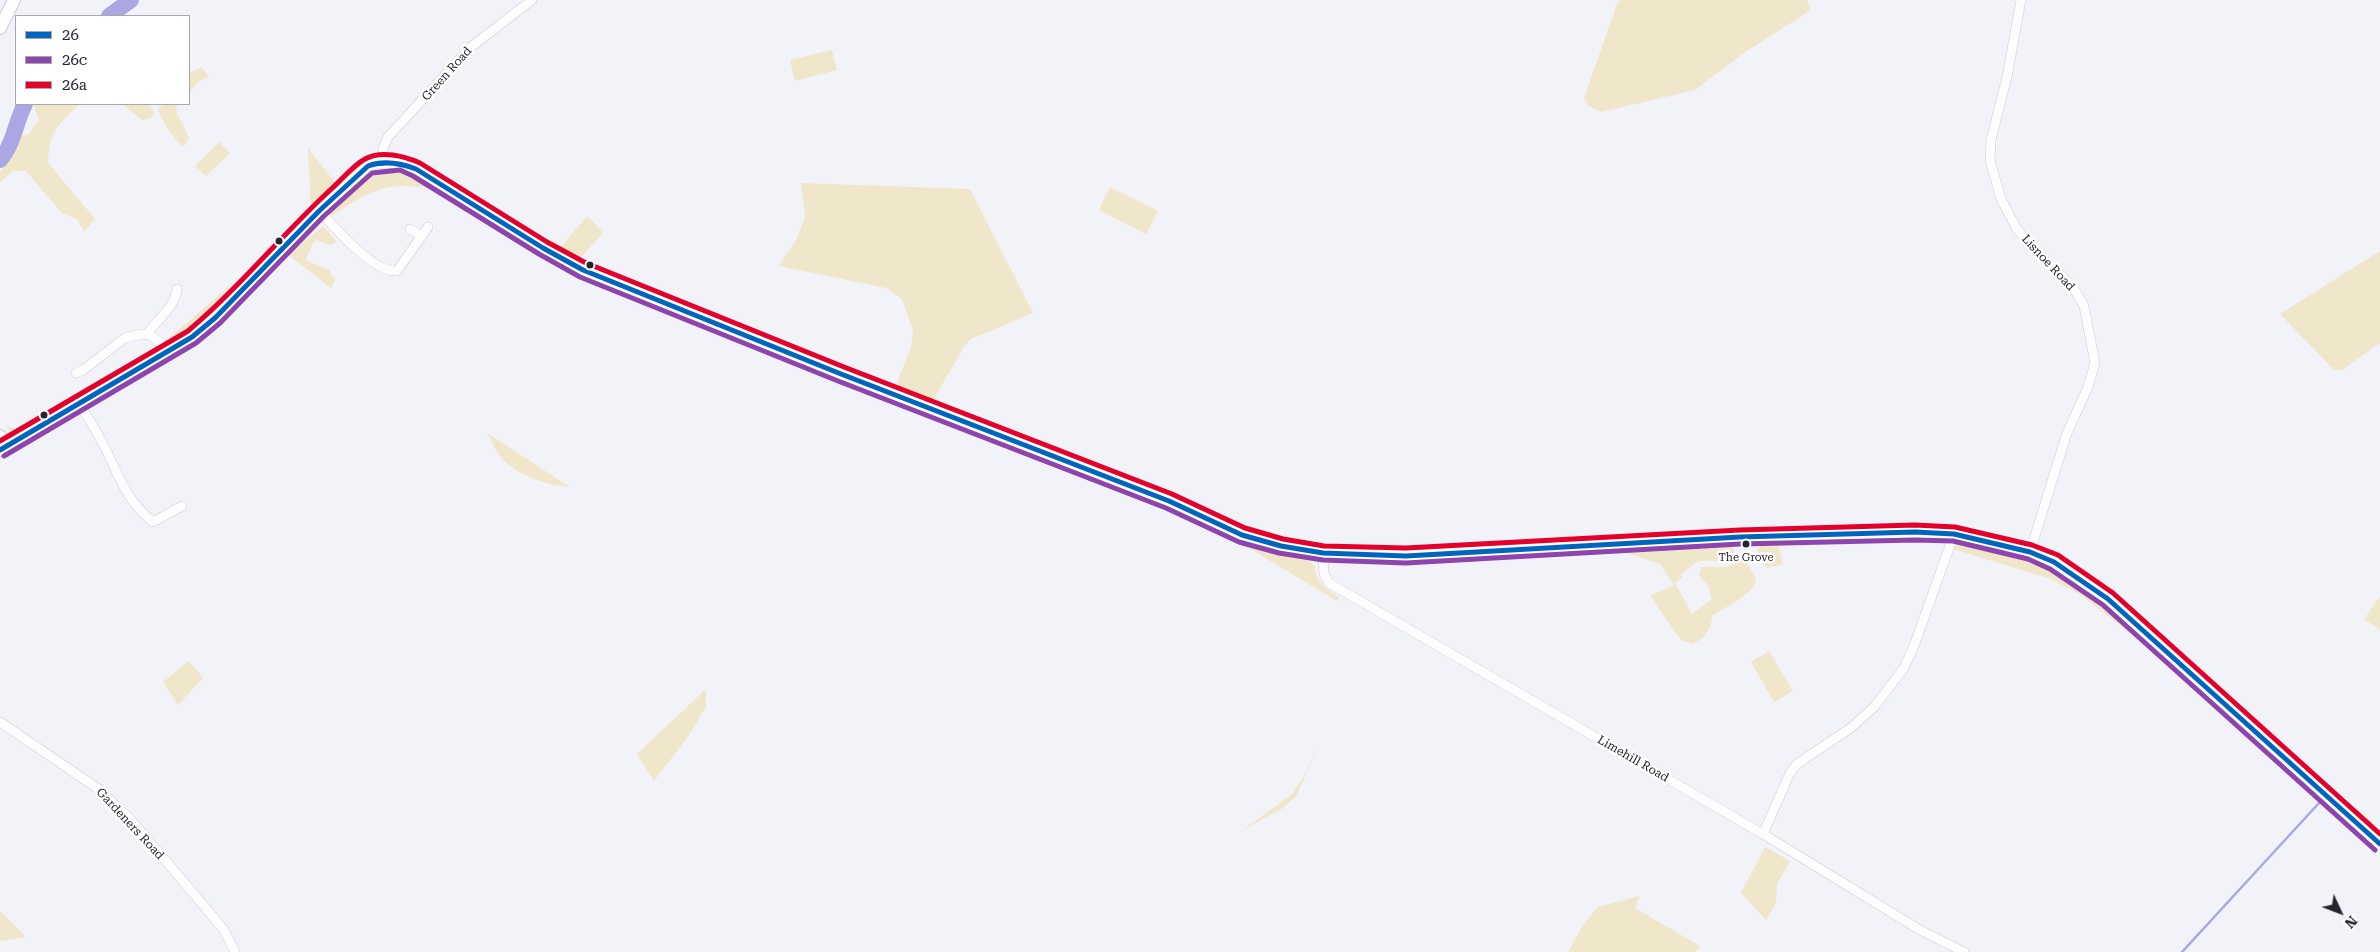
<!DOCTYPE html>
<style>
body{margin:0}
#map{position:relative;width:2380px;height:952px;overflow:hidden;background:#f2f2f9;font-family:"Roboto Serif",serif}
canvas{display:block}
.legend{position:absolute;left:15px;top:15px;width:175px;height:90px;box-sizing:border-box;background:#fff;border:1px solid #a8a7ac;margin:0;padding:6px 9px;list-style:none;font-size:15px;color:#252430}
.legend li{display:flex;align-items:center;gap:10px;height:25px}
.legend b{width:25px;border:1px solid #a8a7ac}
.north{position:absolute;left:2315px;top:887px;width:50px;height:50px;-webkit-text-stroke:4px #fff;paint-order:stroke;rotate:133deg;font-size:14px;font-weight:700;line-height:20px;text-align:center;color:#252430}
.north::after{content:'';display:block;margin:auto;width:18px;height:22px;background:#252430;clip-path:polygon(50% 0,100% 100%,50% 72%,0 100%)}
</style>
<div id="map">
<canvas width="2380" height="952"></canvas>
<ul class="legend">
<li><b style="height:6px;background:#0065bd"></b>26</li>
<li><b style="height:6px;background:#8e44ad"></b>26c</li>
<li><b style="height:6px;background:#e4002b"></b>26a</li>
</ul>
<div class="north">N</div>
</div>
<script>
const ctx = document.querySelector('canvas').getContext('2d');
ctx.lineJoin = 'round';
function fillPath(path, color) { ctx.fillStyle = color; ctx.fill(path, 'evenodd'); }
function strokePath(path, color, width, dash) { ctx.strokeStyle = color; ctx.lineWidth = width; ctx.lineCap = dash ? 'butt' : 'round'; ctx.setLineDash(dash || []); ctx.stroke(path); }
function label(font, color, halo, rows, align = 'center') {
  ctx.font = font + ' "Roboto Serif",serif'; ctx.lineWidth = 5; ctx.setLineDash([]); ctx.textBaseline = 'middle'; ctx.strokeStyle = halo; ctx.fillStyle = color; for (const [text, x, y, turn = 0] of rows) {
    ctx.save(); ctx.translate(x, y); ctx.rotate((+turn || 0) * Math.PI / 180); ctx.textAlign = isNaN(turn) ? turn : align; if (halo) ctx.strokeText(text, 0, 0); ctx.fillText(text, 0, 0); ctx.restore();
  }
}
const green = new Path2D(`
 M1621,0h186l4,10 -64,41 -52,39 -94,22 -12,-6 -5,-8 33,-94z
 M832,50l5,20 -42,11 -5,-21z
 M202,67l7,10 -10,4 -10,12v-20z
 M33,104h47c-22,21 -31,26 -32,59l47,56 -11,13 -6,-12 -17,-8 -35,-41h-13l-13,11v-10l11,-13 8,-22 10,-3 10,-14z
 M122,104h26l6,8 -2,6 -10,2z
 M163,104h13l1,9 12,25 -5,8c-11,-5 -21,-25 -26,-36z
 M219,142l11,11 -24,23 -11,-10z
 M308,148l29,37 -26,23z
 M384,168c20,3 37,9 53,21 -50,-8 -64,-1 -105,27l-3,-2 1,-6 40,-36z
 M801,183l169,6 63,124 -62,26 -6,6 -32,55 -37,-15 15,-38 2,-17 -11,-31 -16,-11 -107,-22 17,-26 9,-23z
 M1110,187l48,24 -12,23 -47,-24z
 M587,216l14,14 1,4 -19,21 -5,3 -18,-10z
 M323,226l14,16 -6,3 -16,-5 -10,20 25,10 1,5 5,3 -5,10 -43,-33z
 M2380,251v92l-38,27h-8l-54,-56z
 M232,284l-1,5c-16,18 -35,44 -60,51l-2,-2z
 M108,374l2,1 -88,55h-13l-4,-5 10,4 10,-4z
 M487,433l83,54c-23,-2 -54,-11 -70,-31 -5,-6 -9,-16 -13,-23z
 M1960,542c31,5 61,13 89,26 37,17 67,51 97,77l-67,-51 -28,-15 -98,-30z
 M1242,544l68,17 5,5c-1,15 12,23 24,31l-2,4z
 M1778,544l5,20 -16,4 -10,-16 3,-7z
 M1733,547l2,8c-8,10 -23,4 -34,6 -7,1 -14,9 -20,13l2,3 -8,6 17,31 20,-15 -4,-13 -9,-11 2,-8h25l19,-8c2,7 10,14 11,20 1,14 -33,29 -44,37 -1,15 -7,22 -20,28l-11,-4 -31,-44 24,-11 -14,-21 -33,-11z
 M2380,596v34l-16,-11z
 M1769,651l24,40 -19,11 -23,-40z
 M189,661l14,17 -25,27 -15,-23z
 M706,689v18l-19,31 -33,43 -17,-27z
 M1321,741l-25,55 -13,12 -42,23 50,-36 12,-17z
 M1765,847l25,14 -13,23 -1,19 -10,17 -25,-27z
 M1640,896l-5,12 65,38 -4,6h-128l15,-27 15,-18z
 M0,911l26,26 -26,4z`);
const stream = new Path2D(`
 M2182,952l137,-149`);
const river = new Path2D(`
 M109,16l22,-16
 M0,160c14,-16 15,-37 25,-56`);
const minor = new Path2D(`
 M2021,0l-14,77 -16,63 -1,20 11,39 16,30 12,15 44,43 11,19 11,57 -7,24 -21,46 -37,119
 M383,162v-13l5,-12 83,-90 61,-47
 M319,211c17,17 54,62 78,60l31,-44
 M410,229l12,7
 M147,334c9,-13 29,-28 30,-45
 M76,373l7,-3 42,-32 17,-4 8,1 15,11 3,6
 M79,404c8,12 17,26 24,40 17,32 20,53 50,78l29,-16
 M1323,553l1,21 5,9 434,251 157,96 44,22
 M0,722l100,68 31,30 68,80 25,30 11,22
 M1763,834l27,-61 7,-9 55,-37 23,-21 29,-38 10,-22 40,-112`);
const tertiary = new Path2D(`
 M7,447l185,-110 23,-19 104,-107 49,-45 8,-3h25l15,6 127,79 40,22 258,104 328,127 73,34 39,11 42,7 83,3 334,-19 175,-5 39,2 45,9 31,9 24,10 54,37 272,245`);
const secondary = new Path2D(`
 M0,28l14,-28
 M0,436l7,11 -7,3`);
const bus1 = new Path2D(`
 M0,450l192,-113 23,-19 104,-107 49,-45c16,-6 32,-3 48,3l127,79 40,22 258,104 328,127 73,34 39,11 42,7 83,3 334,-19 175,-5 39,2 76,18 24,10 54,37 272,245`);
const bus2 = new Path2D(`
 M4,456l192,-113 24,-20 104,-107 48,-43 28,-3 13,6 126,78 41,23 258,104 328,127 73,34 40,11 44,7 83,3 334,-19 175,-4 38,1 75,18 22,10 53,36 272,245`);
const bus3 = new Path2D(`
 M0,441l188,-110c50,-42 92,-94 140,-139 12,-10 24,-26 37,-33 16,-9 39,-3 55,4l127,79 39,21 258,104 328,127 73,34 38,11 41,7 82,2 334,-18 175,-5 40,2 77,18 26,10 55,38 267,241`);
const markers = [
 [279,241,4.5,"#252430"],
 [590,265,4.5,"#252430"],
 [44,415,4.5,"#252430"],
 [1746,544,4.5,"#252430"]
];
const busNames = [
 ["The Grove",1746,558]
];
const streetNames = [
 ["Green Road",447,74,-48],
 ["Lisnoe Road",2048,263,47],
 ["Limehill Road",1633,759,30],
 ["Gardeners Road",130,824,47]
];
fillPath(green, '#f0e6c9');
strokePath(stream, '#aba7e2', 2.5);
strokePath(river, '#aba7e2', 16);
strokePath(minor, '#ccccd5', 10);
strokePath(tertiary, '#ccccd5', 12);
strokePath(secondary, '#ccccd5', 14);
strokePath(minor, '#fdfdfe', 9);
strokePath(tertiary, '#fdfdfe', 11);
strokePath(secondary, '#fdfdfe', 12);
strokePath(bus1, '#0065bd', 5);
strokePath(bus2, '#8e44ad', 5);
strokePath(bus3, '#e4002b', 5);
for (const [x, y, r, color] of markers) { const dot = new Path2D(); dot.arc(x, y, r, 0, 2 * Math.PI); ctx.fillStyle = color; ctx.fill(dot); strokePath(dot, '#fff', 2); }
label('11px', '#252430', '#fff', busNames);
label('12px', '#252430', '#fff', streetNames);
</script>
